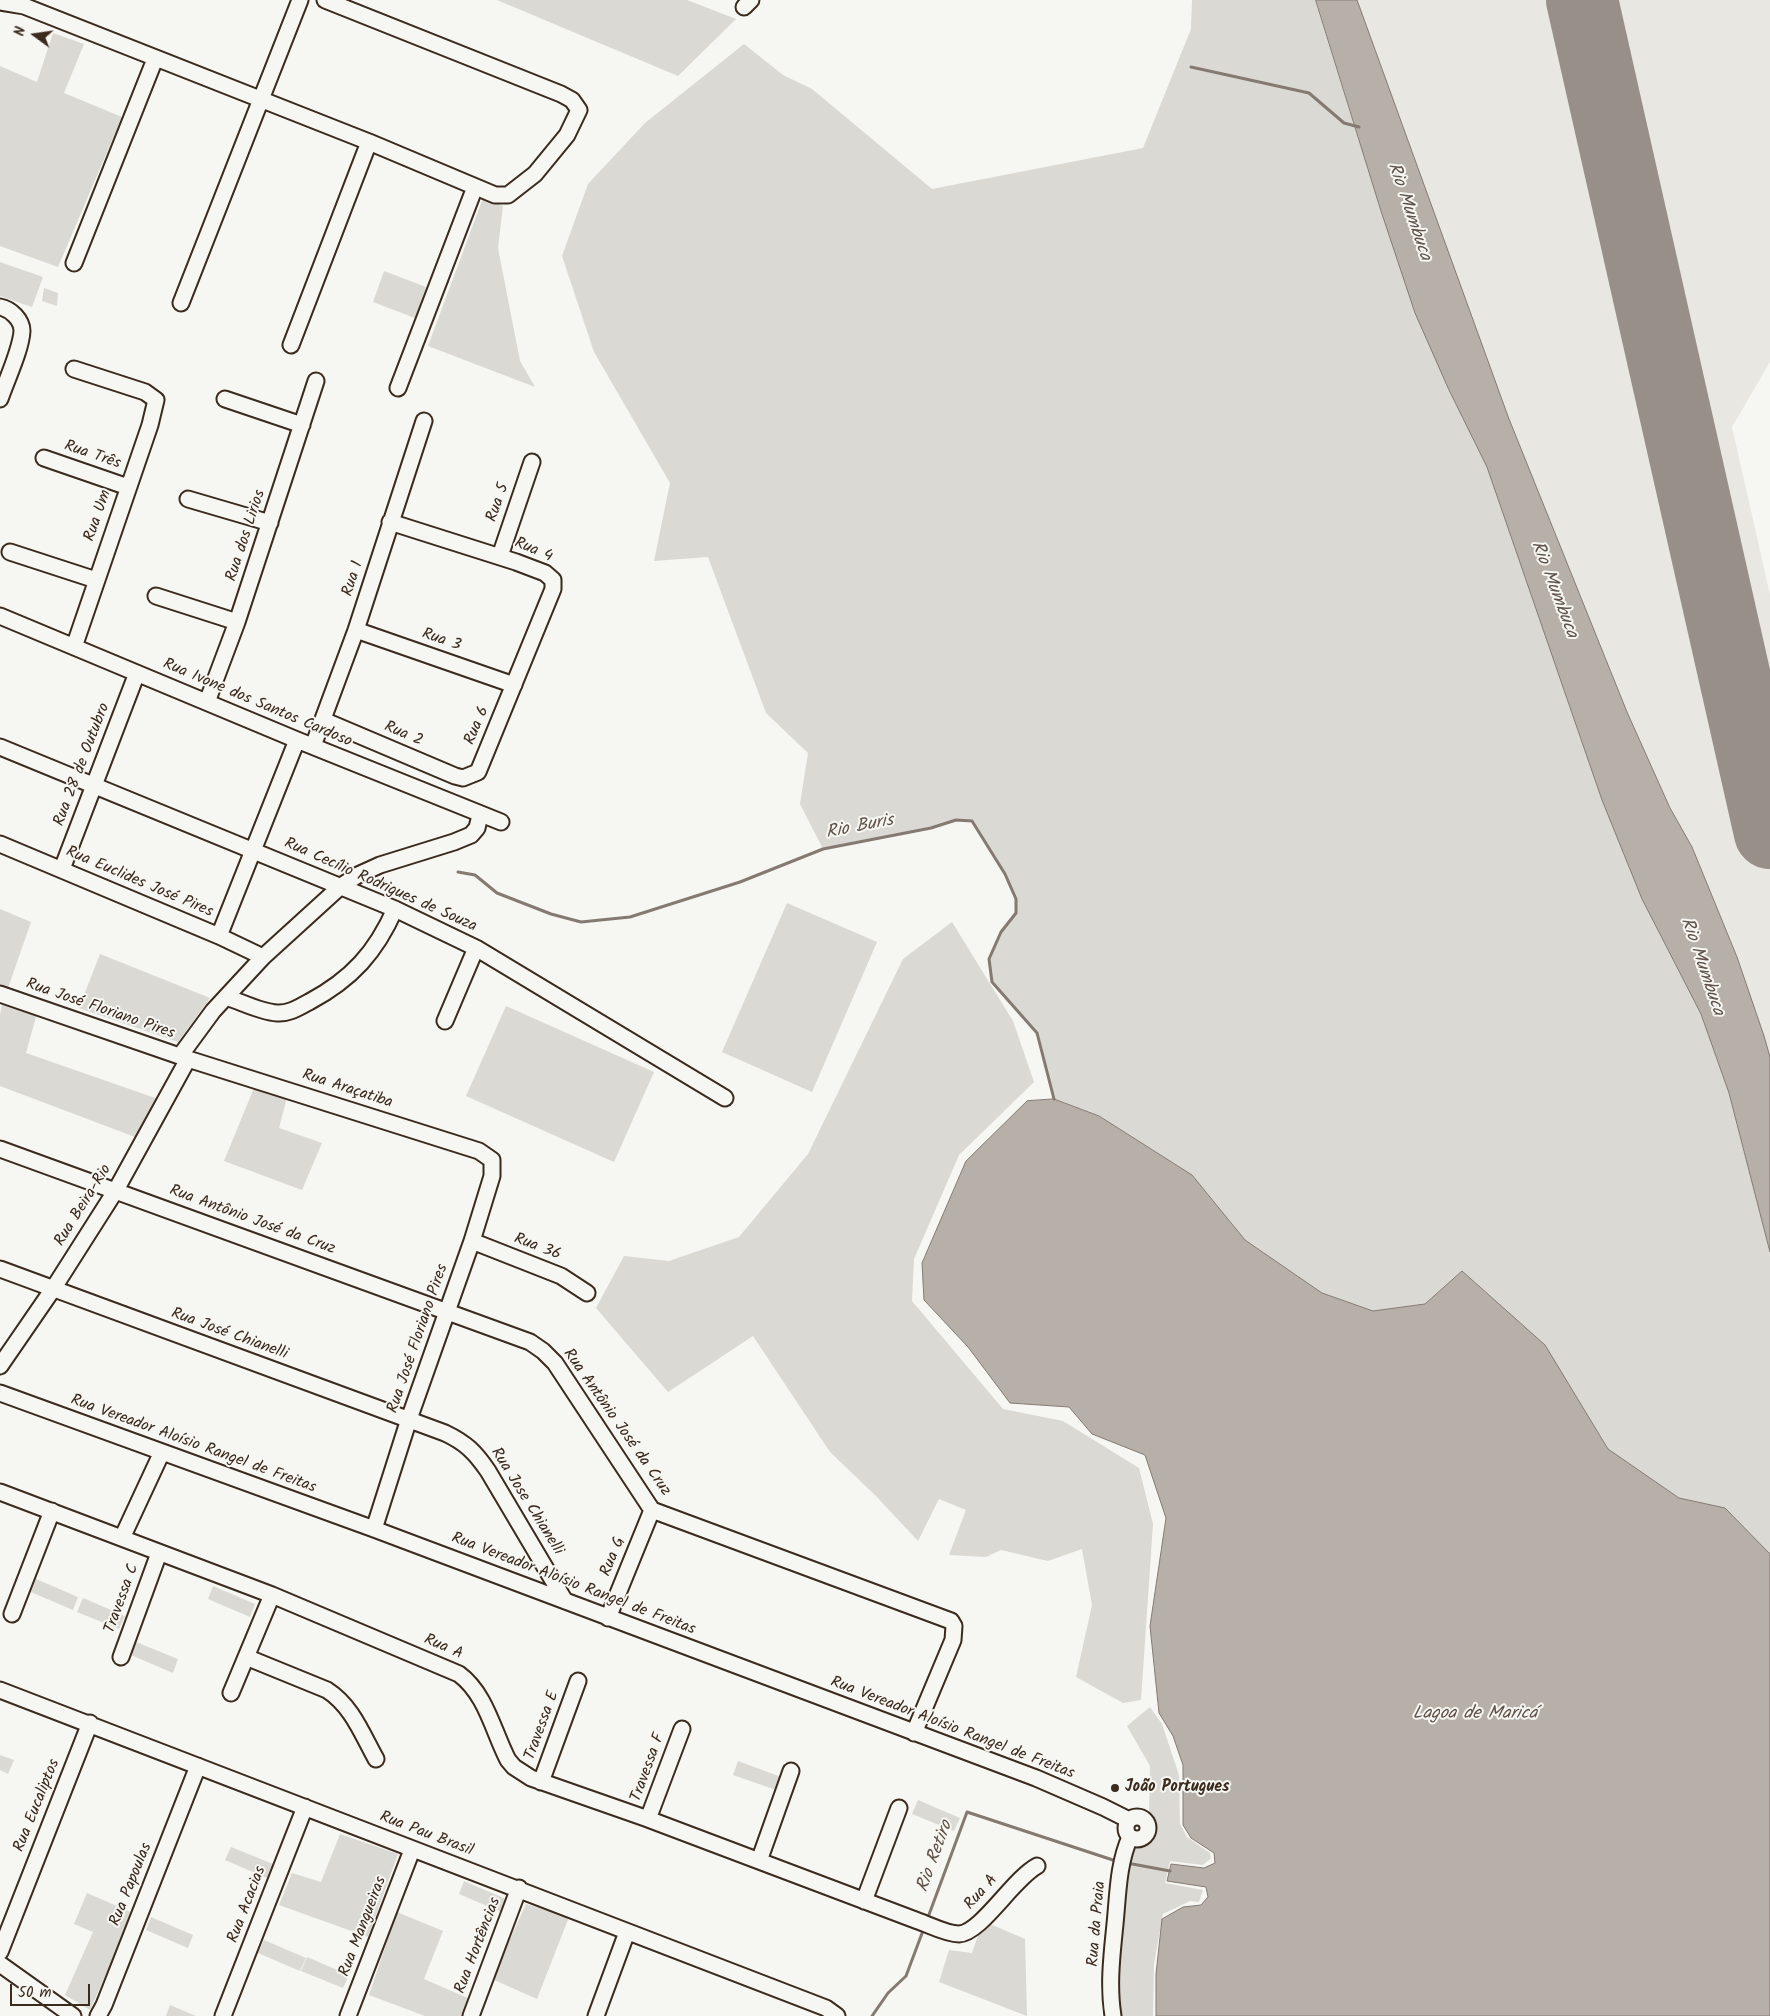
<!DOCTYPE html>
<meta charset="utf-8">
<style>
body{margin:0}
#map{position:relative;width:1770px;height:2016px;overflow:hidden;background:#f6f6f2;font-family:Kalam,sans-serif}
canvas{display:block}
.north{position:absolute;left:10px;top:10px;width:50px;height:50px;-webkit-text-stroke:4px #f6f6f2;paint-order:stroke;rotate:284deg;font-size:14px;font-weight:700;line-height:20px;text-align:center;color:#3b2a1e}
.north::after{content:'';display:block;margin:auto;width:18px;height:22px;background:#3b2a1e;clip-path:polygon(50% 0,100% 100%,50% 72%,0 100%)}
.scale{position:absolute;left:10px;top:1984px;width:80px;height:22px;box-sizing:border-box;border:2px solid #3b2a1e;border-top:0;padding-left:6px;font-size:15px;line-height:18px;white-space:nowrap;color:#3b2a1e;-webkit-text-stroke:4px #f6f6f2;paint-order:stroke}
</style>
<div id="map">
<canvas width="1770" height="2016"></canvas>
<div class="north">N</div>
<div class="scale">50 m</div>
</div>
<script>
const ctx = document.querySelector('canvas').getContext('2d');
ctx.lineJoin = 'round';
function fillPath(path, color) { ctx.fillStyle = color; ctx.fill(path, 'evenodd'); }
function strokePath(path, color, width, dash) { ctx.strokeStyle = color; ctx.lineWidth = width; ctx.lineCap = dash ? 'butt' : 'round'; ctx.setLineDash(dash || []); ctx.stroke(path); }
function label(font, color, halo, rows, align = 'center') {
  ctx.font = font + ' Kalam,sans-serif'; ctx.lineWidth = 4; ctx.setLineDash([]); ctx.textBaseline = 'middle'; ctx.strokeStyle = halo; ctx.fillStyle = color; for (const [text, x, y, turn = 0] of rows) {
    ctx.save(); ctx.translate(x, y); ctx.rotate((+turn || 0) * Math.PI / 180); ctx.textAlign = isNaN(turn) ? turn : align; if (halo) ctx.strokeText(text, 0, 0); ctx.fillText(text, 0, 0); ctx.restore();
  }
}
const built = new Path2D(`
 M1357,0h413v362l-38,65 38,168v462l-33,-101 -45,-109 -22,-39 -43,-96 -118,-293z`);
const green = new Path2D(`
 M497,0h190l49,19 -58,57z
 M1192,0h124l65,211 68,179 38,77 115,333 40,99 59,115 28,79 41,159v302l-45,-45 -46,-11 -71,-49 -63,-103 -83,-75 -37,33 -52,7 -51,-18 -77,-53 -53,-65 -93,-59 -45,-17 -17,-66 -45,-51 -3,-23 12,-27 15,-19v-14l-11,-25 -33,-53 -16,-1 -25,8 -108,21 -23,-45 8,-51 -42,-40 -58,-156 -54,4 16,-78 -76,-131 -32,-96 26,-72 57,-61 99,-79 39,31 29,14 120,100 211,-41 48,-119z
 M53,33l31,11 -20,49 58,24 -64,150 -58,-21v-180l37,16z
 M483,198l20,8 -5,42 22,113 15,26 -107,-41z
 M0,262l43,15 -11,30 -32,-11z
 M384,271l42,16 -11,31 -42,-16z
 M44,288l14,5 -1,13 -15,-5z
 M787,903l90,39 -65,150 -90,-40z
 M0,909l31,13 -23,66 -8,-3z
 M952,922l61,99 21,61 -75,73 -45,104 -2,42 91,108 60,12 76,47 14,56 -12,176 -18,3 -47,-26 16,-72 -10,-56 -34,12 -47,-11 -15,7 -37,-2 17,-45 -27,-11 -21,42 -42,-45 -46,-44 -77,-116 -85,56 -72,-84 28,-52 45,5 70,-24 69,-83 95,-195z
 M100,954l110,44 -32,44 -99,-34z
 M2,1004l35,9 -11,40 132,46 -23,38 -135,-51v-71z
 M506,1006l148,66 -40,90 -148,-66z
 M254,1088l33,9 -8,31 43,15 -20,47 -78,-29z
 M36,1579l42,18 -5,13 -42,-18z
 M213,1586l42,18 -5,13 -42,-18z
 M83,1598l42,18 -6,13 -42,-17z
 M136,1642l42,17 -5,14 -42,-18z
 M1150,1707l12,17 17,51 1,49 7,13 23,16 1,5 -8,7 -33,-4 -5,22 38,7 -4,12 -9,-1 -27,13 -9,50 -1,52h-36l-3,-16 15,-149 12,-5 11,-11 -3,-18 1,-51 -23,-40z
 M0,1755l14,5 -6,14 -8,-4z
 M738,1761l43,16 -5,13 -43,-15z
 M918,1800l42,18 -6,13 -42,-17z
 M340,1834l58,20 -30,83 -89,-32 13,-32 29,9z
 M231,1847l42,17 -6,14 -42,-18z
 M464,1881l42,18 -5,13 -42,-18z
 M87,1893l46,20 -43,97 -25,-15 28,-63 -19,-8z
 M526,1904l43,13 -32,82 -45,-20z
 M397,1912l46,19 -19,48 46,20 -8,17h-37l-56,-21z
 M151,1917l42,18 -5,13 -42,-18z
 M983,1921l42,18 2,77 -88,-34 10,-32 23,3z
 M264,1940l42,18 -6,13 -42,-18z
 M307,1957l42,18 -6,13 -42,-17z
 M170,2005l26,11h-30z`);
const water = new Path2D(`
 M1316,0h41l152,419 118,293 43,96 22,39 45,110 27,79 6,21v195l-41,-159 -28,-79 -59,-115 -40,-99 -115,-333 -38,-77 -34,-77 -34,-102z
 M1054,1099l45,17 93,59 53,65 77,53 51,18 52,-7 37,-33 83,74 63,104 71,49 46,10 45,46v462h-614v-42l6,-55 21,-12 18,-2 7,-8 -2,-10 -39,-6 4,-17 33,4 11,-5 -1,-10 -23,-15 -8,-13v-60l-10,-29 -14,-23 -9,-87 16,-108 -21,-63 -53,-21 -23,-27 -59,-4 -42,-56 -44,-47 -2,-37 44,-102 61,-60z`);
const stream = new Path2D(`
 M1191,67l118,26 35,30 15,4
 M458,872l17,3 22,18 54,21 30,8 49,-5 110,-35 83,-33 108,-21 25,-8 16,1 33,53 11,25v14l-15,19 -12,27 3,23 45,51 17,66
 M1127,1863l43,8
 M927,1920l40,-108 152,50
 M872,2016l16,-23 18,-17 18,-48`);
const runway = new Path2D(`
 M1582,0l188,833`);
const minor = new Path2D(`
 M0,2l24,4 345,136 126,53h13l27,-21 32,-39 12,-25 -7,-10 -11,-6 -236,-94
 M744,7l7,-7
 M74,263l81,-204
 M181,303l119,-303
 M0,307c11,2 22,13 22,24 -1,19 -16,50 -22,68
 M291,345l78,-203
 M398,388l77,-201
 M225,399l77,26
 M44,458l84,29
 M188,499l82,24
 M10,552l86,28
 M500,556l32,-94
 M156,596l81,26
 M0,616l297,124 204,82
 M356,630l158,55
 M74,647l76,-222 6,-25 -11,-8 -71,-23
 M207,702l30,-80 79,-241
 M323,720l132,56 8,2 15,-6 75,-183v-9l-8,-7 -29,-11 -126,-40
 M313,746l43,-116 68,-209
 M0,747l395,162 81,39 249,150
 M0,844l219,92 44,21
 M62,869l75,-196
 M219,936l78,-196
 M0,994l188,65 291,92 13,9v16l-20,65 -63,178 -35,110
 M226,997c16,5 34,15 51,16 12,1 22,-6 32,-11 43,-23 67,-50 86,-93
 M445,1021l31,-73
 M180,1056l33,-45 50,-54 78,-71 17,-11 22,-10 74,-23 17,-7 6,-7 3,-13
 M0,1149l530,193 13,9 12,12 97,147 299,111 3,5 -1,14 -39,93
 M472,1241l89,35 26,17
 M0,1269l445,164c21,10 30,19 43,38l77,130
 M0,1366l53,-77 63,-99 72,-131
 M0,1393l374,136 662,249 67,29 26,13
 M0,1492l272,103 187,79c27,20 34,57 49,86l6,7 17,11 117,41 270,102c12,4 28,13 41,13 22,-1 54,-55 78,-68
 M122,1538l40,-86
 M12,1614l40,-103
 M608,1618l44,-108
 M121,1657l38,-104
 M246,1657l81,33c25,16 35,44 49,69
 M0,1690l826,318 11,8
 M231,1693l41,-98
 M541,1782l37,-101
 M1126 1828a11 11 0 1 1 22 0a11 11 0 1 1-22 0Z
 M648,1819l34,-90
 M759,1861l32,-90
 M864,1901l35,-93
 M0,1952l90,-229
 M0,1964l73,52
 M98,2016l6,-11 94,-239
 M223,2016l82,-209
 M348,2016l64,-166
 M471,2016l48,-128
 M596,2016l31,-84
 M1113,2016c-5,-31 -1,-62 2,-92 3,-30 3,-60 15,-87`);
const markers = [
 [1115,1788,5,"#3b2a1e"]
];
const streetNames = [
 ["Rua Três",92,456,19],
 ["Rua 5",499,503,-71],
 ["Rua Um",99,516,-71],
 ["Rua dos Lirios",247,536,-72],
 ["Rua 4",533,551,23],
 ["Rua 1",354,579,-72],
 ["Rua 3",441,641,19],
 ["Rua Ivone dos Santos Cardoso",257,704,23],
 ["Rua 6",478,726,-67],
 ["Rua 2",403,735,23],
 ["Rua 28 de Outubro",83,765,-69],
 ["Rua Euclides José Pires",139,883,23],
 ["Rua Cecílio Rodrigues de Souza",380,886,24],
 ["Rua José Floriano Pires",100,1010,19],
 ["Rua Araçatiba",347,1090,18],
 ["Rua Beira-Rio",84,1206,-58],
 ["Rua Antônio José da Cruz",252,1221,20],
 ["Rua 36",537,1248,21],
 ["Rua José Chianelli",229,1335,20],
 ["Rua José Floriano Pires",419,1339,-71],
 ["Rua Antônio José da Cruz",616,1423,55],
 ["Rua Vereador Aloísio Rangel de Freitas",193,1445,20],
 ["Rua Jose Chianelli",526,1502,58],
 ["Rua G",614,1557,-68],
 ["Rua Vereador Aloísio Rangel de Freitas",573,1585,21],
 ["Travessa C",123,1599,-70],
 ["Rua A",443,1648,24],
 ["Travessa E",543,1726,-70],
 ["Rua Vereador Aloísio Rangel de Freitas",952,1729,21],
 ["Travessa F",649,1768,-70],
 ["Rua Eucaliptos",38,1806,-68],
 ["Rua Pau Brasil",426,1835,21],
 ["Rua Papoulas",132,1885,-68],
 ["Rua A",982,1893,-48],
 ["Rua Acacias",248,1905,-69],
 ["Rua da Praia",1098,1924,-85],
 ["Rua Mangueiras",364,1927,-69],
 ["Rua Hortências",479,1946,-69]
];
const poiNames = [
 ["João Portugues",1125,1788]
];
const waterNames = [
 ["Rio Mumbuca",1408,212,71],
 ["Rio Mumbuca",1553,590,69],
 ["Rio Buris",860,828,-11],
 ["Rio Mumbuca",1701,967,71],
 ["Lagoa de Maricá",1475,1715],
 ["Rio Retiro",936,1857,-70]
];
fillPath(built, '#e8e7e2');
fillPath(green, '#dad9d3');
fillPath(water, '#b6b0a9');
strokePath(water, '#857a71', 1);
strokePath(stream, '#857a71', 3);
strokePath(runway, '#989088', 72);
strokePath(minor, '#3b2a1e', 19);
strokePath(minor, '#f6f6f2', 15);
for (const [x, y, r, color] of markers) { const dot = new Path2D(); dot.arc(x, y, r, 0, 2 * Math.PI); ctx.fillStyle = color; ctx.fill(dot); strokePath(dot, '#f6f6f2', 2); }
label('16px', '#3b2a1e', '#f6f6f2', streetNames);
label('bold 16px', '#3b2a1e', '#f6f6f2', poiNames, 'left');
label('italic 18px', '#605248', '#f6f6f2', waterNames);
</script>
